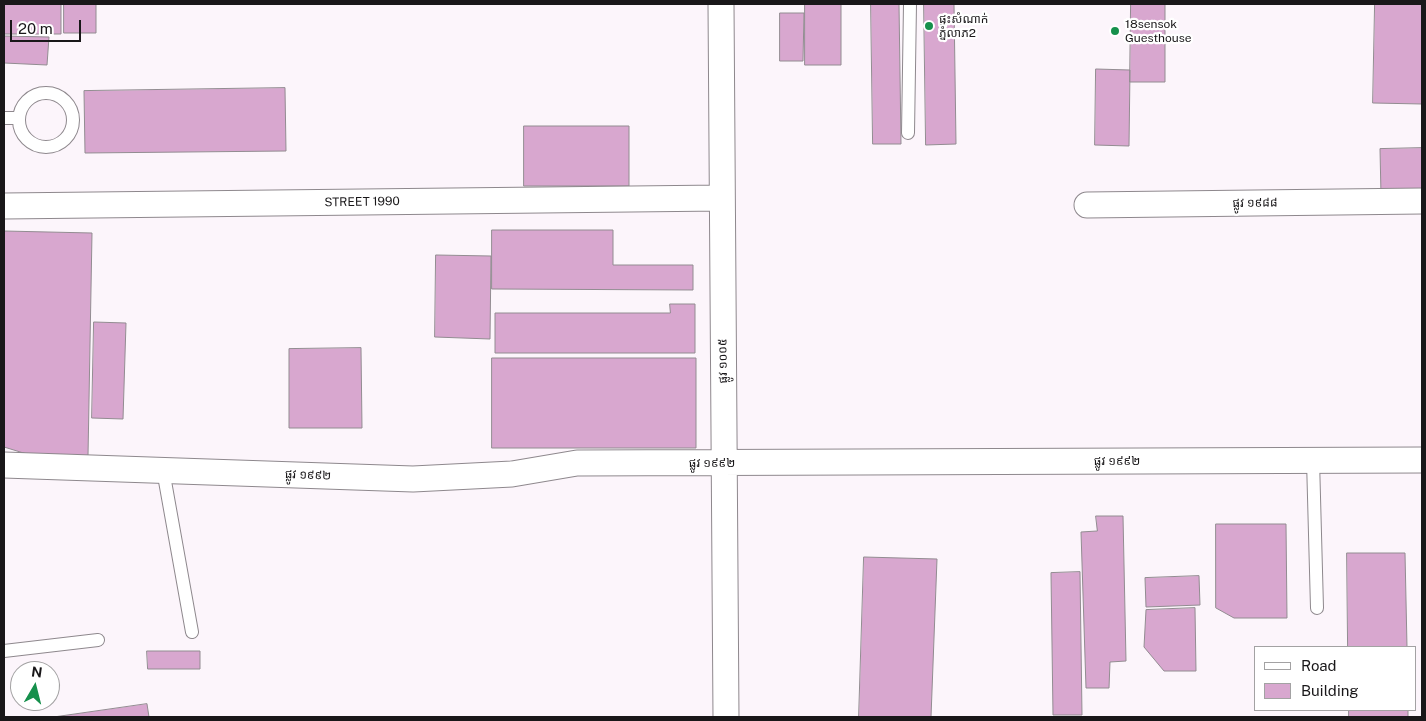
<!DOCTYPE html>
<meta charset="utf-8">
<style>
body{margin:0}
#map{position:relative;width:1426px;height:721px;overflow:hidden;background:#fcf5fb;font-family:"Public Sans",sans-serif}
canvas{display:block}
.frame{position:absolute;inset:0;border:5px solid #191719;pointer-events:none}
.legend{position:absolute;left:1254px;top:646px;width:162px;height:65px;box-sizing:border-box;background:#fff;border:1px solid #a3a2a3;margin:0;padding:6px 9px;list-style:none;font-size:15px;color:#191719}
.legend li{display:flex;align-items:center;gap:10px;height:25px}
.legend b{width:25px;border:1px solid #a3a2a3}
.north{position:absolute;left:10px;top:661px;width:50px;height:50px;box-sizing:border-box;background:#fff;border:1px solid #a3a2a3;border-radius:50%;rotate:8deg;font-size:14px;font-weight:700;line-height:20px;text-align:center;color:#191719}
.north::after{content:'';display:block;margin:auto;width:18px;height:22px;background:#16904c;clip-path:polygon(50% 0,100% 100%,50% 72%,0 100%)}
.scale{position:absolute;left:10px;top:20px;width:71px;height:22px;box-sizing:border-box;border:2px solid #191719;border-top:0;padding-left:6px;font-size:15px;line-height:18px;white-space:nowrap;color:#191719;-webkit-text-stroke:4px #fff;paint-order:stroke}
</style>
<div id="map">
<canvas width="1426" height="721"></canvas>
<div class="frame"></div>
<ul class="legend">
<li><b style="height:6px;background:#fff"></b>Road</li>
<li><b style="height:14px;background:#d8a7cf"></b>Building</li>
</ul>
<div class="north">N</div>
<div class="scale">20 m</div>
</div>
<script>
const ctx = document.querySelector('canvas').getContext('2d');
ctx.lineJoin = 'round';
function fillPath(path, color) { ctx.fillStyle = color; ctx.fill(path, 'evenodd'); }
function strokePath(path, color, width, dash) { ctx.strokeStyle = color; ctx.lineWidth = width; ctx.lineCap = dash ? 'butt' : 'round'; ctx.setLineDash(dash || []); ctx.stroke(path); }
function label(font, color, halo, rows, align = 'center') {
  ctx.font = font + ' "Public Sans","Noto Sans Khmer",sans-serif'; ctx.lineWidth = 4.5; ctx.setLineDash([]); ctx.textBaseline = 'middle'; ctx.strokeStyle = halo; ctx.fillStyle = color; for (const [text, x, y, turn = 0] of rows) {
    ctx.save(); ctx.translate(x, y); ctx.rotate((+turn || 0) * Math.PI / 180); ctx.textAlign = isNaN(turn) ? turn : align; if (halo) ctx.strokeText(text, 0, 0); ctx.fillText(text, 0, 0); ctx.restore();
  }
}
const building = new Path2D(`
 M4,4h57v30h-57z
 M64,4h32v29h-32z
 M805,4h36v61h-36z
 M871,4h28l2,140h-28z
 M924,4h30l2,140 -30,1z
 M1131,4h34v78h-35z
 M1375,4h47v100l-49,-1z
 M780,13h24l-1,48h-23z
 M4,36l45,1 -2,28 -43,-2z
 M1096,69l34,1 -1,76 -34,-1z
 M285,88l1,63 -201,2 -1,-62z
 M524,126h105v60h-105z
 M1422,148v46l-41,1 -1,-46z
 M492,230h121v35h80v25l-201,-1z
 M4,231l88,2 -4,223 -58,-1 -26,-8z
 M436,255l55,1 -1,83 -55,-2z
 M670,304h25v49h-200v-40h175z
 M94,322l32,1 -3,96 -31,-1z
 M361,348l1,80h-73v-79z
 M492,358h204v90h-204z
 M1096,516h27l3,145 -16,1 -1,26h-23l-5,-156 16,-1z
 M1216,524h70l1,94h-53l-18,-10z
 M1347,553h58l2,94h-59z
 M864,557l73,2 -6,158h-72z
 M1080,572l2,143h-29l-2,-142z
 M1199,576l1,29 -54,2 -1,-29z
 M1195,608l1,63h-32l-20,-24 2,-37z
 M147,651h53v18h-52z
 M147,704l2,13h-95z
 M1349,710h59v7h-59z`);
const service = new Path2D(`
 M19 120a27 27 0 1 1 54 0a27 27 0 1 1-54 0Z
 M4,118h14
 M908,133l2,-129
 M1313,460l4,148
 M163,470l29,162
 M4,651l94,-11`);
const minor = new Path2D(`
 M721,4l5,713
 M1087,205l335,-4
 M4,206l717,-8
 M4,465l409,14 99,-5 65,-11 845,-3`);
const markers = [
 [929,26,5,"#16904c"],
 [1115,31,5,"#16904c"]
];
const poiNames = [
 ["ផ្ទះសំណាក់",939,19],
 ["ភ្នំលាភ2",939,33],
 ["18sensok",1125,24],
 ["Guesthouse",1125,38]
];
const streetNames = [
 ["STREET 1990",362,202,-1],
 ["ផ្លូវ ១៩៨៨",1255,203,-1],
 ["ផ្លូវ ១០០៥",723,361,-91],
 ["ផ្លូវ ១៩៩២",1117,461],
 ["ផ្លូវ ១៩៩២",712,463],
 ["ផ្លូវ ១៩៩២",308,475,2]
];
fillPath(building, '#d8a7cf');
strokePath(building, '#928c91', 1);
strokePath(service, '#8e888d', 14);
strokePath(minor, '#8e888d', 27);
strokePath(service, '#fff', 12);
strokePath(minor, '#fff', 25);
for (const [x, y, r, color] of markers) { const dot = new Path2D(); dot.arc(x, y, r, 0, 2 * Math.PI); ctx.fillStyle = color; ctx.fill(dot); strokePath(dot, '#fff', 2); }
label('12px', '#191719', '#fff', poiNames, 'left');
label('12px', '#191719', '#fff', streetNames);
</script>
